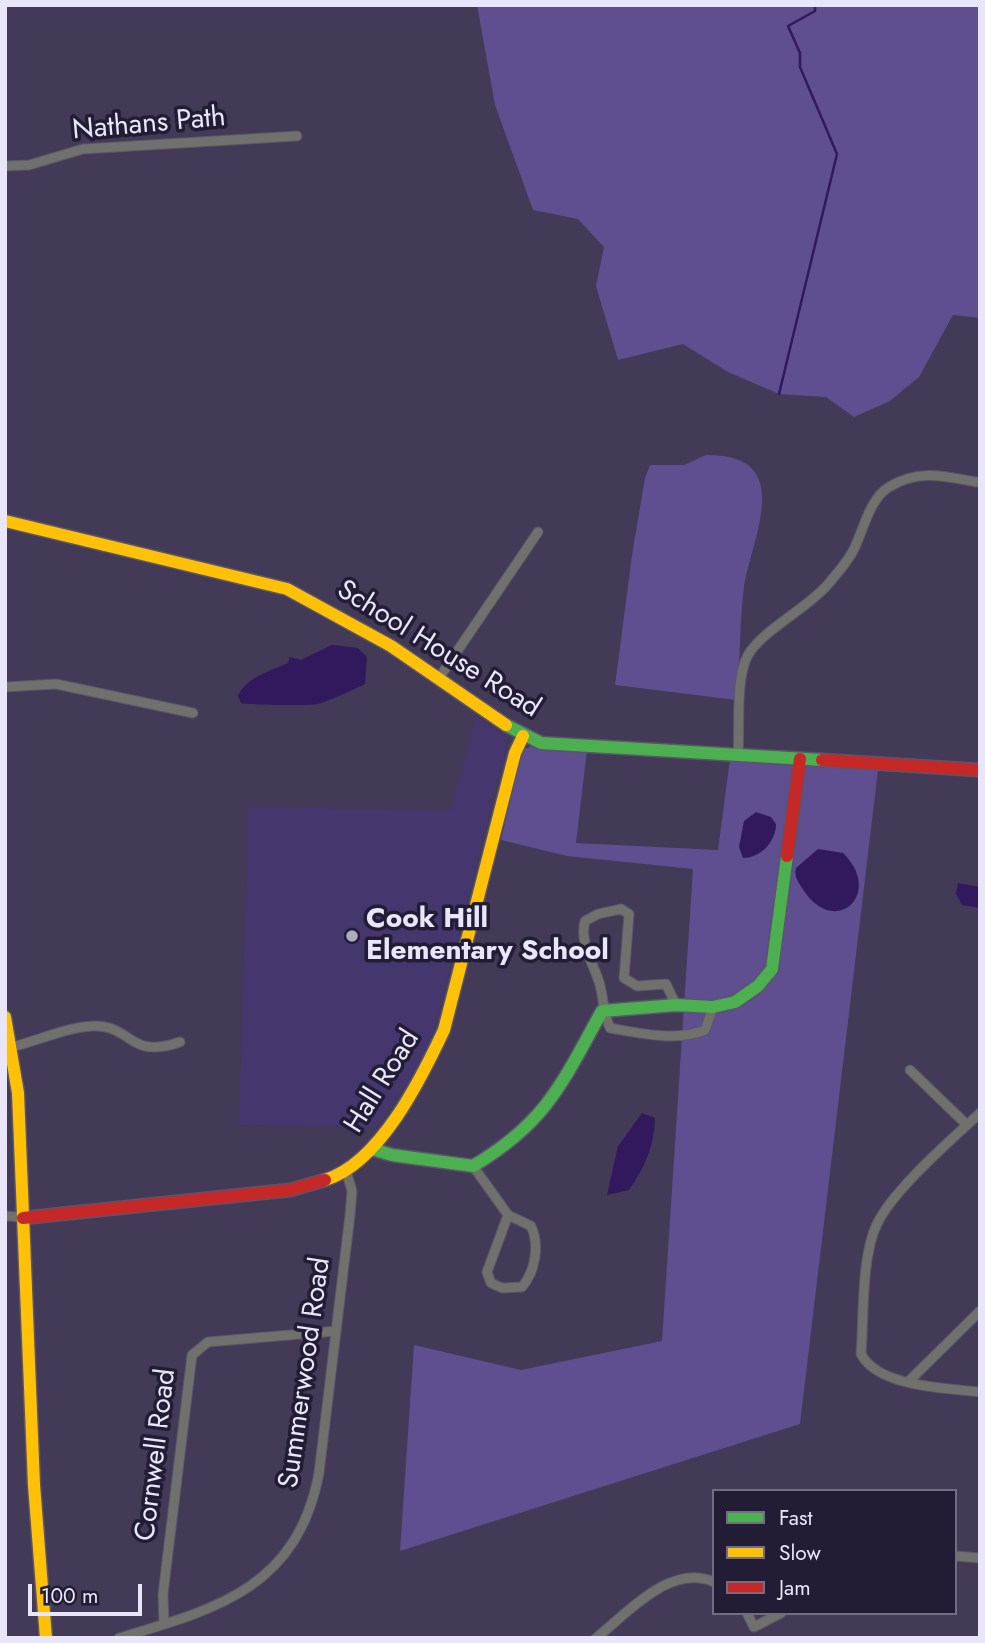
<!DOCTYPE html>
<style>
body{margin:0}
#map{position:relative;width:985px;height:1643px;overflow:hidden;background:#423a57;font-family:Jost,sans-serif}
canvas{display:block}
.frame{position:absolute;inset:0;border:7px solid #eae6fa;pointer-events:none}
.legend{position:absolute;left:712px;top:1489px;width:245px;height:126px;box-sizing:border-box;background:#221c34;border:2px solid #726d83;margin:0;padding:9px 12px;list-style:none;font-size:21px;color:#eae6fa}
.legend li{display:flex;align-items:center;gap:14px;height:35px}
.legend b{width:35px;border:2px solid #726d83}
.scale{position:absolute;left:28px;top:1584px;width:114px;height:32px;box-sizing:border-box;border:4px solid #eae6fa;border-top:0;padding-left:9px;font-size:21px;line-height:24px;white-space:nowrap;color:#eae6fa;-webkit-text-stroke:5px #221c34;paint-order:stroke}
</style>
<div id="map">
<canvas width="985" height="1643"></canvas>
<div class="frame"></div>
<ul class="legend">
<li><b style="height:9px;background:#4caf50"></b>Fast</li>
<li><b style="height:9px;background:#ffc107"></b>Slow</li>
<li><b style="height:9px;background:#c62828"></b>Jam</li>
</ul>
<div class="scale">100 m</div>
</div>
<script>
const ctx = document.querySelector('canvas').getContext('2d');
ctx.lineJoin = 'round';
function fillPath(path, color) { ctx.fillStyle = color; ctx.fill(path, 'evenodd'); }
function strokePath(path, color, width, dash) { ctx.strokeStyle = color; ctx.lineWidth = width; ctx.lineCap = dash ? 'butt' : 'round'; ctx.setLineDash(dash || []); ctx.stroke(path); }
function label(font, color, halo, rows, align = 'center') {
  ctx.font = font + ' Jost,sans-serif'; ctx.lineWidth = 7; ctx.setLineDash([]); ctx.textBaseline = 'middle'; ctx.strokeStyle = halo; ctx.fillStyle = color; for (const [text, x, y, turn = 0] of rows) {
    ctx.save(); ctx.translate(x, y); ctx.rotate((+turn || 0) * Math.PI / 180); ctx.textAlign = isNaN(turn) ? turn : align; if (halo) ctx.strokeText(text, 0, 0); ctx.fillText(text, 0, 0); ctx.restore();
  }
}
const built = new Path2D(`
 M476,716l32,23 -76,300 -10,20 -45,68 -138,-2 9,-318 203,3z`);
const green = new Path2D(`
 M477,5h503v313l-27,-3 -34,62 -29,24 -36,16 -28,-20 -47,-3 -51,-22 -45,-28 -65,16 -22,-74 8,-39 -26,-28 -45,-9 -38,-105z
 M706,455c91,-1 46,82 38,132 -5,38 -3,76 -8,113l-121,-15 17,-130 13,-77 5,-13h34z
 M532,746l55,4 -11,93 142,7 12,-91 148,11 -78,654 -400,127 14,-206 107,25 141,-29 31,-472 -126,-13 -66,-16 21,-90z`);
const water = new Path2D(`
 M332,645l26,3 9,9 -2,27c-15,7 -31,15 -47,20 -5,2 -72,1 -77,-1l-3,-7c8,-19 33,-25 50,-33l2,-6 11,3z
 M756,812l15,5 5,7c0,17 -15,34 -33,34l-4,-11 5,-26z
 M818,849l25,4c42,41 -9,87 -41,35 -4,-7 -8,-11 -6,-20z
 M958,883l22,4v21l-18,-3 -6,-11z
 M642,1113l13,5c-1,29 -10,49 -26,72l-22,5 11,-49z`);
const stream = new Path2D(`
 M779,394l58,-240 -37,-87v-14l-12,-27 27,-15v-6`);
const street = new Path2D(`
 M5,166l24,-1 54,-16 214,-13
 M439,678l99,-146
 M5,687l51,-3 137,29
 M738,756c2,-27 -3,-78 10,-101 16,-27 64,-48 86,-78 7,-8 14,-17 19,-26 10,-19 16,-52 36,-64 29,-18 55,-11 87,-5
 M676,1005l-10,-21 -29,2 -13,-8 5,-64 -8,-5 -23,5 -13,7c-6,22 9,43 15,64 4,16 3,28 10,43 29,5 66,14 95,2l8,-23
 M12,1047c25,-6 55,-20 81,-21 40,-1 35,34 87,16
 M910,1070l57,55
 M980,1113c-30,28 -86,76 -103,111 -16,33 -13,93 -16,130 17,33 85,34 119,38
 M473,1166l35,49 23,11c9,19 4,46 -9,61l-20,1 -11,-5 -4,-11 21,-57
 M5,1216l18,1
 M908,1382l72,-71
 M955,1556l25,2
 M747,1613l7,14 27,-14
 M164,1624l-1,-30 29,-239 16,-13 128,-11
 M119,1638c98,-29 178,-50 200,-165l31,-258 2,-24 -6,-20
 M596,1638c32,-25 74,-75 118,-56`);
const fast = new Path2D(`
 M506,725l35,18 281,17
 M372,1149l20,6 81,11c74,-44 89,-83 129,-155l74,-6 37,2 22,-5 23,-16 14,-17 15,-113`);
const slow = new Path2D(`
 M5,521l282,68 104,57 115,79
 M5,1017l13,76 16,392 12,153
 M325,1180c55,-17 96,-101 119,-150l71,-277 8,-17`);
const jam = new Path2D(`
 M822,760l158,10
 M787,856l13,-97
 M23,1218l267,-28 35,-10`);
const markers = [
 [352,936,7,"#afaac1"]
];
const streetNames = [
 ["Nathans Path",149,125,-5],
 ["School House Road",438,650,32],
 ["Hall Road",383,1082,-58],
 ["Summerwood Road",306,1373,-82],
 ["Cornwell Road",157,1455,-83]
];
const poiNames = [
 ["Cook Hill",366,920],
 ["Elementary School",366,952]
];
fillPath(built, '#45366d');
fillPath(green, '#5f4e90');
fillPath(water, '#32185d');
strokePath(stream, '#32185d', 2.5);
strokePath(street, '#5a556b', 11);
strokePath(fast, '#5a556b', 15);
strokePath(slow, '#5a556b', 15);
strokePath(jam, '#5a556b', 15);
strokePath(street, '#70706c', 9);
strokePath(fast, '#4caf50', 12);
strokePath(slow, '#ffc107', 12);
strokePath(jam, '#c62828', 12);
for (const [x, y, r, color] of markers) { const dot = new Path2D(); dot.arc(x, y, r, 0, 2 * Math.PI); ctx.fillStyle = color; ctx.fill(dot); strokePath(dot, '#221c34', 2.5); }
label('28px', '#eae6fa', '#221c34', streetNames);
label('bold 28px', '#eae6fa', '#221c34', poiNames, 'left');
</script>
